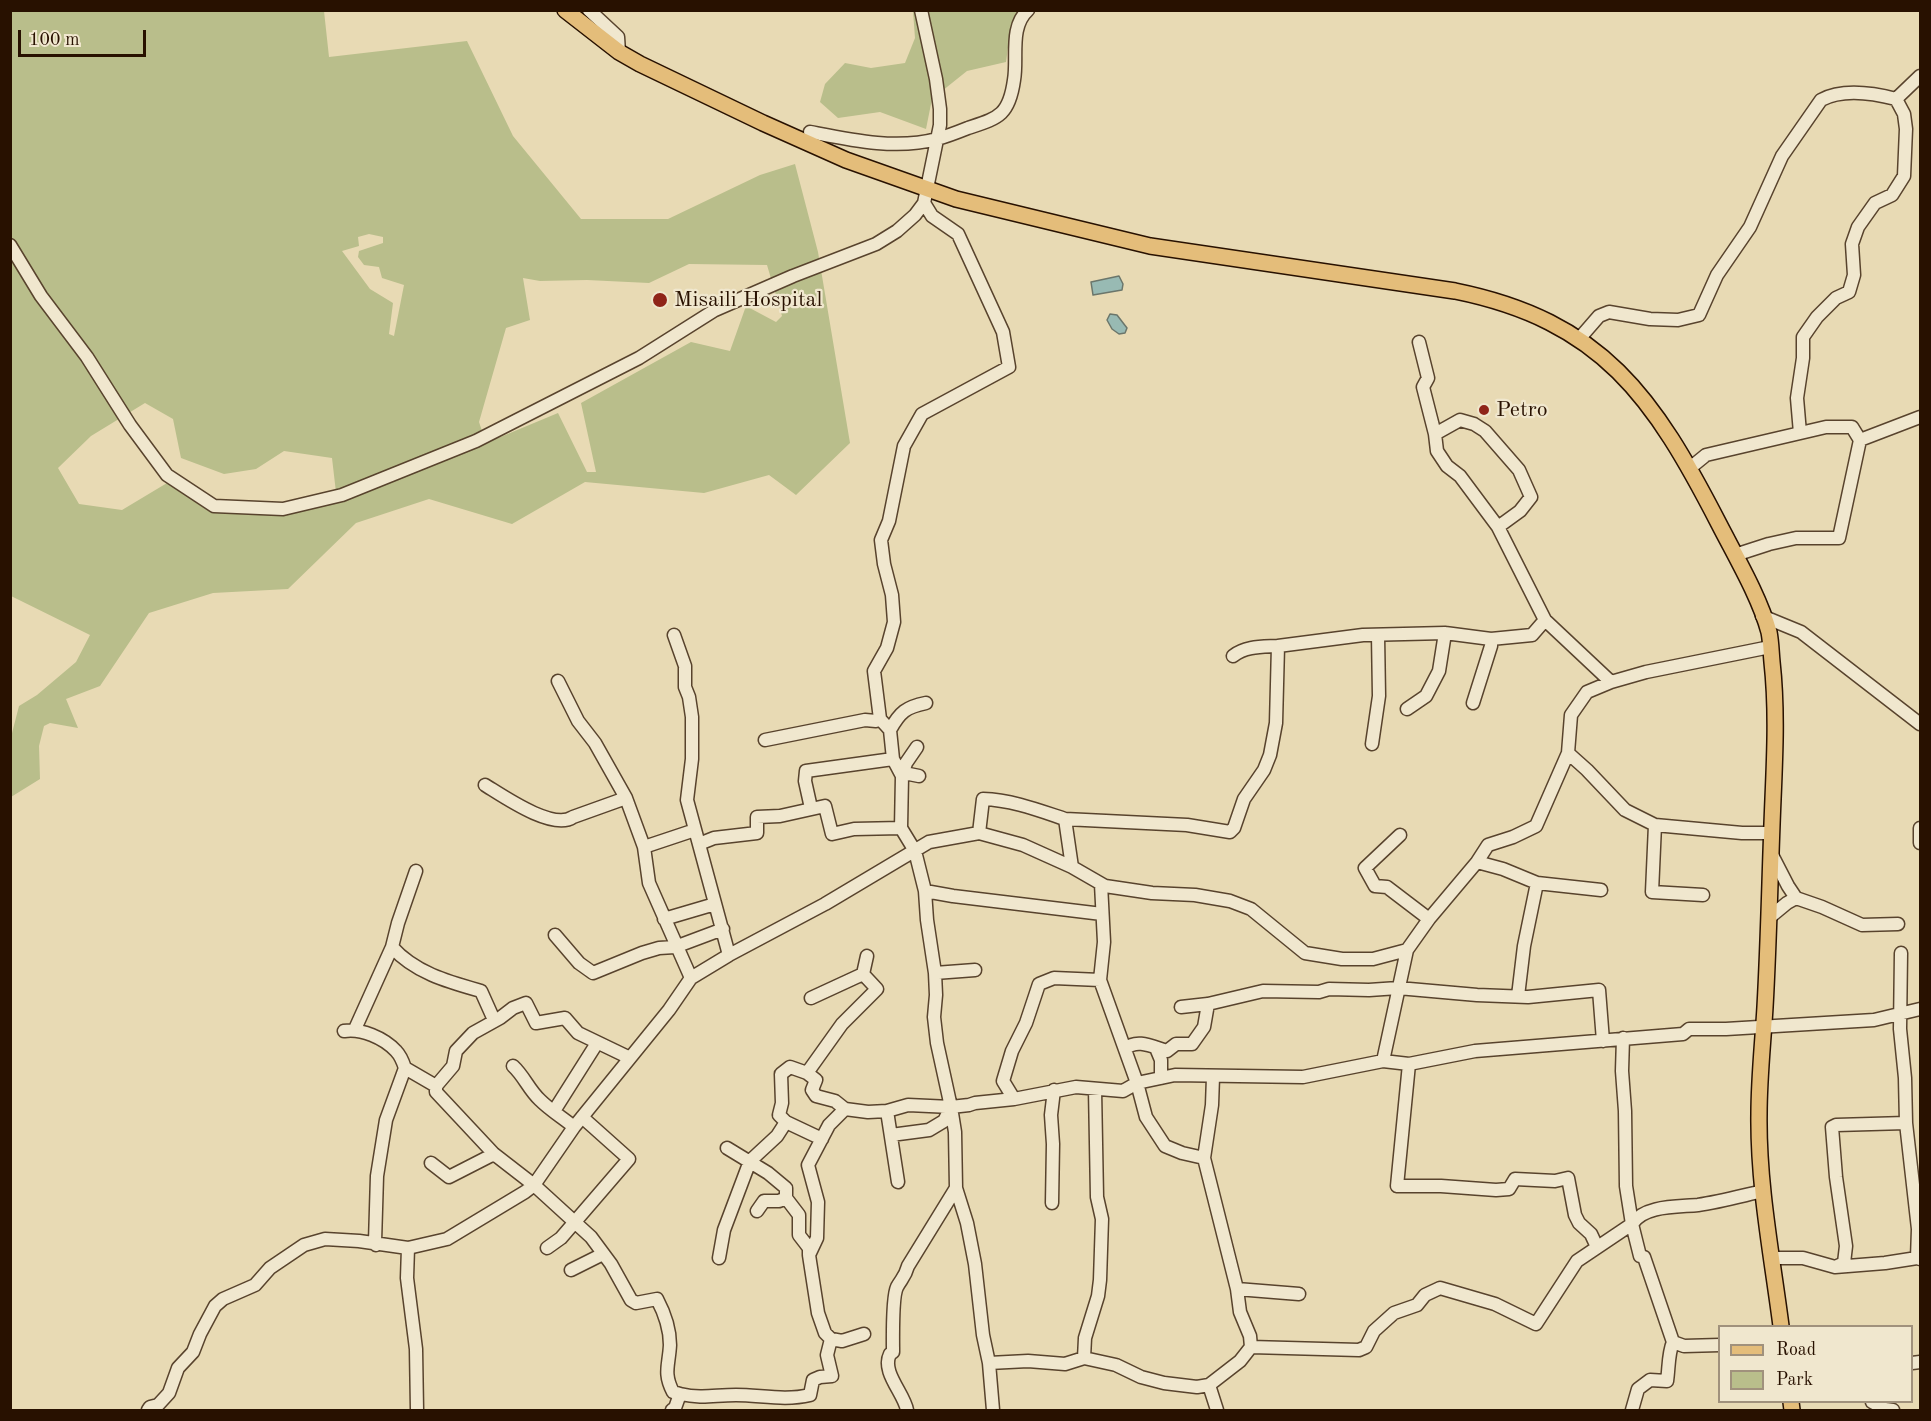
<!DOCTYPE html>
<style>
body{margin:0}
#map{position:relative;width:1931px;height:1421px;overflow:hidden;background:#e8dab4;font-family:"Old Standard TT",serif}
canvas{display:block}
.frame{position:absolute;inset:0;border:12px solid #281100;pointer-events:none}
.legend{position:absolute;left:1718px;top:1325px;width:195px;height:78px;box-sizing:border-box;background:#f0e7ce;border:2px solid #a0917c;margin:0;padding:8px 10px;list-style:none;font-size:18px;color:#281100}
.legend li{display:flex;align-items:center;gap:12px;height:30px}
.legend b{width:30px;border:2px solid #a0917c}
.scale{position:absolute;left:18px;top:30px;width:128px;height:27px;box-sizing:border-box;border:3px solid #281100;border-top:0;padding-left:8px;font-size:18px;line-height:21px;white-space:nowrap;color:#281100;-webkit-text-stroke:4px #f0e7ce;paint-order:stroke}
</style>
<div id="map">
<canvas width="1931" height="1421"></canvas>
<div class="frame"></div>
<ul class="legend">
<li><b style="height:8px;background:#e4bd7a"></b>Road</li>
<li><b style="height:16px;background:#b9be8b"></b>Park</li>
</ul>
<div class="scale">100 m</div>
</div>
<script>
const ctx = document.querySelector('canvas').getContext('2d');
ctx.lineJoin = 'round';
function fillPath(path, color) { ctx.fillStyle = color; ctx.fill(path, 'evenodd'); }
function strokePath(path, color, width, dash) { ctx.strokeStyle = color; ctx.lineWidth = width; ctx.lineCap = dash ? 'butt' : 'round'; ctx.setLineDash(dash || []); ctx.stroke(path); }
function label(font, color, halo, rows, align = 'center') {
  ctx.font = font + ' "Old Standard TT",serif'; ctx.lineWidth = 4.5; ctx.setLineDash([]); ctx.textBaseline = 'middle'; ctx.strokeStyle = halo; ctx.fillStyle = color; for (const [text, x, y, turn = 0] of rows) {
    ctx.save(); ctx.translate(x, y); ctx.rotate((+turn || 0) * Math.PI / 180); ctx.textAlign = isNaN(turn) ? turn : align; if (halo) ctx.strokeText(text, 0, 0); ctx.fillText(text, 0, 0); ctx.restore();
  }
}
const green = new Path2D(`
 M11,11h313l5,46 138,-16 46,95 68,83h87l92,-44 35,-11 23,88 32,191 -54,52 -27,-20 -65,18 -119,-11 -73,42 -83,-25 -73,24 -68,66 -75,4 -64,20 -49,73 -34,13 12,29 -28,-5 -6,3 -5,20 1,33 -29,18v-60l8,-31 18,-11 39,-33 14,-27 -79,-39zM369,234l14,3v6l-24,8 -1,6 6,8 15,2 3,11 22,7 -10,51 -5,-2 4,-31 -23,-14 -28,-38 17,-5 -1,-9zM689,264l78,1 15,51 -6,6 -30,-16 -16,45 -39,-9 -110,61 15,69h-9l-29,-59 -72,30 -7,-21 27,-94 24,-8 -7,-42 17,3 47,-1 62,3zM145,403l28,16 8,39 43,16 32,-5 28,-18 48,7 5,43 -119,8 -51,-26 -45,27 -43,-6 -21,-36 33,-32z
 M913,11h111l-13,15 -5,36 -39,9 -35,28 -6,30 -46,-17 -42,6 -18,-16 5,-18 20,-21 26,5 34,-5 10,-25z`);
const water = new Path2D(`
 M1119,276l4,8 -1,6 -29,5 -2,-13z
 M1110,314l7,1 10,13 -2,5 -6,1 -7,-5 -5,-9z`);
const minor = new Path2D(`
 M589,10l29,27 1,15
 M810,132c41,8 86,18 127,7 11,-3 21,-7 31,-11 30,-10 41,-12 46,-48 4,-22 -5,-53 14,-70
 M10,245l31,51 46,61 43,68 37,50 47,31 69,3 59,-14 134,-54 163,-83 76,-48 78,-34 83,-32 21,-13 18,-16 9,-12 16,-78v-16l-4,-30 -15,-69
 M1579,339l20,-23 10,-4 41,7 28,1 21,-5 18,-40 33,-48 32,-71 39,-56c22,-12 52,-7 75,-1
 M1419,342l9,36 -5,9 12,47 2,17 10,15 13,10 38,51 47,93 66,62
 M1800,433l-3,-35 6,-40v-21l14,-20 19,-19 13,-6 5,-17 -2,-31 6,-17 17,-24 17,-8 12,-19 2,-47 -2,-15 -8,-15 24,-23
 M1435,434l25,-14 14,4 11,7 34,39 12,27 -11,14 -22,16
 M1690,468l16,-13 120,-28h26l8,13 60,-23
 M1735,555l34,-11 27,-6h43l21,-98
 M1762,616l39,16 119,92
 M674,635l11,31v21l4,10 3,20v42l-5,41 42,155
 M1233,656c13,-10 29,-9 45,-10
 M558,681l20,40 17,22 31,55 18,49 5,36 42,95
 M1473,703l18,-57v-7
 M1407,709l19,-13 13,-25 6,-38
 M890,730c10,-18 16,-23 36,-27
 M765,740l100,-20 11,1 4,-2
 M1372,744l7,-48 -1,-61
 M917,747l-11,16 -4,13 7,-2 10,2
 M1568,753l19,17 38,40 30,15 87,8h30
 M485,785c18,11 68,46 88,32l53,-19
 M811,808l-6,-27 1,-10 87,-12
 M1065,819l122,6 43,7 4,-4 10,-29 20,-29 6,-15 6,-32 2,-77 85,-11 82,-2 46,6 41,-4 13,-15
 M1655,825l-3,67 51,3
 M1920,828v15
 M979,833l4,-34c29,1 55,11 82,20l7,48
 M1400,835l-35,33 10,18 12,1 42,32
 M699,844l15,-6 43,-5v-16l23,-1 45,-10 7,28 22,-5 47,-1
 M644,847l51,-17
 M1771,853l17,33 8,12
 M1477,862l26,7 34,14 64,7
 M416,871l-18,52 -6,24c23,26 57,35 89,44l13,29
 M1101,884l3,58 -4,38 37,103 9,34 19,29 17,7 22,5 33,131 3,23 10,24 1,11 -11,14 -31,24 8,25
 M925,891l28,5 149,18
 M1770,917l17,-14 9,-5 26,9 40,18 36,-1
 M664,919l51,-15
 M555,935l24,28 14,10 49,-20 17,-5 16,-1 48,-18
 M1901,953l-1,76 5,49 1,45 12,106 -1,29
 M935,973l40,-3
 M1518,996l6,-50 13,-63
 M811,998l52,-24
 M1181,1007l27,-3 55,-13 56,1 10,-3 40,1 29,-2 79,7 51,2 71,-7 4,51
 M355,1029l37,-82
 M344,1031c17,-3 40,7 52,20 4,4 7,11 9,17l-19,52 -9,56 -2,66 1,3
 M1623,1038l-1,33 3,40 1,75 6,38 8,32 4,1 29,85 11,4 36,-1
 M1156,1048l5,12v18
 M1125,1049c12,-11 28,-2 42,2l9,-7h16l12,-17 4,-23
 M1383,1061l24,-111
 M1409,1064l-12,122h44l55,4 13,-1 6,-10 40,2 13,-3 7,37 4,8 12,11 6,13
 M513,1066c11,10 16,24 27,34 10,10 23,18 34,27
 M405,1068l31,18 17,-20 3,-15 17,-18 27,-15 13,-10 13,-5 10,20 29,-5 13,15 52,25
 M807,1073l9,7 -4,10 4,6 19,5 10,8
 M436,1086v6l58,62 40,31 57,52 20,27 20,36 5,3 21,-4c8,15 13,29 13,46 -1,20 -7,28 3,47l7,2 -5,14 -3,2
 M1014,1099l-11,-18 9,-30 14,-28 13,-39 15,-6 46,2
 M554,1111l43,-68
 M887,1111l11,71
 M786,1122l36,17
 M891,1135l38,-5 15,-9 7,-14
 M727,1148l41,25 18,15v10
 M1204,1158l8,-53 1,-28
 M431,1163l18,14 45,-23
 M956,1188l11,35 8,41 8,71 6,28 39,-2 37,3 19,-6 32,7 25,12 23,6 33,4 12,-2
 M1052,1203l1,-59 -2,-29 3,-25
 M757,1211l7,-10h15l7,-3 13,17v20l10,13v7
 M547,1248l14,-10 68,-79 -47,-42
 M719,1258l5,-28 26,-69 27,-25 9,-14 -7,-7 3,-12 -1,-29 9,-7 17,6 35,-49 35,-35 -14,-15 4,-18
 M1772,1258h31l32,9 50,-4 32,-5 3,1
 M1835,1267l9,-4 2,-17 -10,-69 -4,-50 4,-2 70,-2
 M571,1270l32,-16
 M1237,1289l62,5
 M864,1334l-22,7 -11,-2 -6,-6 -7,-20 -9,-58 8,-17 1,-36 -10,-37 21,-40 16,-16 23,3 19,-1 21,-6 43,2 18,-2 6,-2 39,-4 62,-12 47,4 14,-8 38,-8 128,2 80,-16 26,3 66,-13 208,-17 6,-5h37l148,-9 46,-11
 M1251,1347l108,3 7,-3 8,-16 20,-18 23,-8 8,-10 15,-7 55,16 41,20 41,-63 55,-37c12,-19 46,-17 66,-19 21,-3 43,-9 65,-14
 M1084,1358l1,-20 13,-42 2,-16 2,-61 -5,-22 -2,-108
 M989,1363l4,47
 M1912,1363l8,-1
 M680,1394c23,5 34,1 56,1 24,0 49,6 74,0l3,-15 7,-3 12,-1 -5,-21 4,-16
 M1872,1402l13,7 8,1
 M148,1410l2,-3 8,-2 11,-12 9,-25 15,-16 7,-18 15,-28 8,-7 32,-14 15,-17 34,-23 21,-6 34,2 49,7
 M417,1410l-1,-61 -9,-71 1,-30 39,-9 78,-47 9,-7 40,-58 95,-117 22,-32 38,-23 96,-51 104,-62 50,-9 44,12 49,22 33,19 47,7 43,2 35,6 21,8 54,44 37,6h31l34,-9 22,-31 48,-57 11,-17 25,-8 23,-11 32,-73 3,-38 16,-23 24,-10 35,-10 124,-25
 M907,1410c-3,-17 -26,-38 -17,-56l3,-2c0,-13 -1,-55 4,-65 5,-9 8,-10 11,-21l48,-78 -1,-56 -4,-25 -14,-64 -3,-26 2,-22 -1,-22 -8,-53 -2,-29 -10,-40 -14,-23 1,-52 -9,-17 -3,-29 -10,-11 -6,-48 13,-23 7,-26 -2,-27 -8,-31 -3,-24 8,-19 15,-75 18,-32 87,-47 -6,-35 -45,-98 -26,-18 -8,-13
 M1632,1410l6,-21 12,-9 17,1c2,-13 1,-27 6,-39`);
const major = new Path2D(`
 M565,10l54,42 21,12 123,59 83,37 110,39 194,47 305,45c148,30 199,107 264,233 17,33 41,74 50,108 2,10 2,20 3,30 5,45 3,91 1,137 -3,69 -4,138 -8,208 -2,35 -6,71 -6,107 -1,71 13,142 22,212
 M1791,1402l1,8`);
const markers = [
 [660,300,8,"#8f2418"],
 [1484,410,6,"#8f2418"]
];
const poiNames = [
 ["Misaili Hospital",674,300],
 ["Petro",1496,410]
];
fillPath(green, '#b9be8b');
fillPath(water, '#98bab3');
strokePath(water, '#6b766b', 1.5);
strokePath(minor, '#58432d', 15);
strokePath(major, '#281100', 18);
strokePath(minor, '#f0e7ce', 12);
strokePath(major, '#e4bd7a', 15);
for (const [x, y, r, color] of markers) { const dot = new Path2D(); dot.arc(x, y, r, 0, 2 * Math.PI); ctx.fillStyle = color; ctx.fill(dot); strokePath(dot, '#f0e7ce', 2); }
label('22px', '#281100', '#f0e7ce', poiNames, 'left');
</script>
